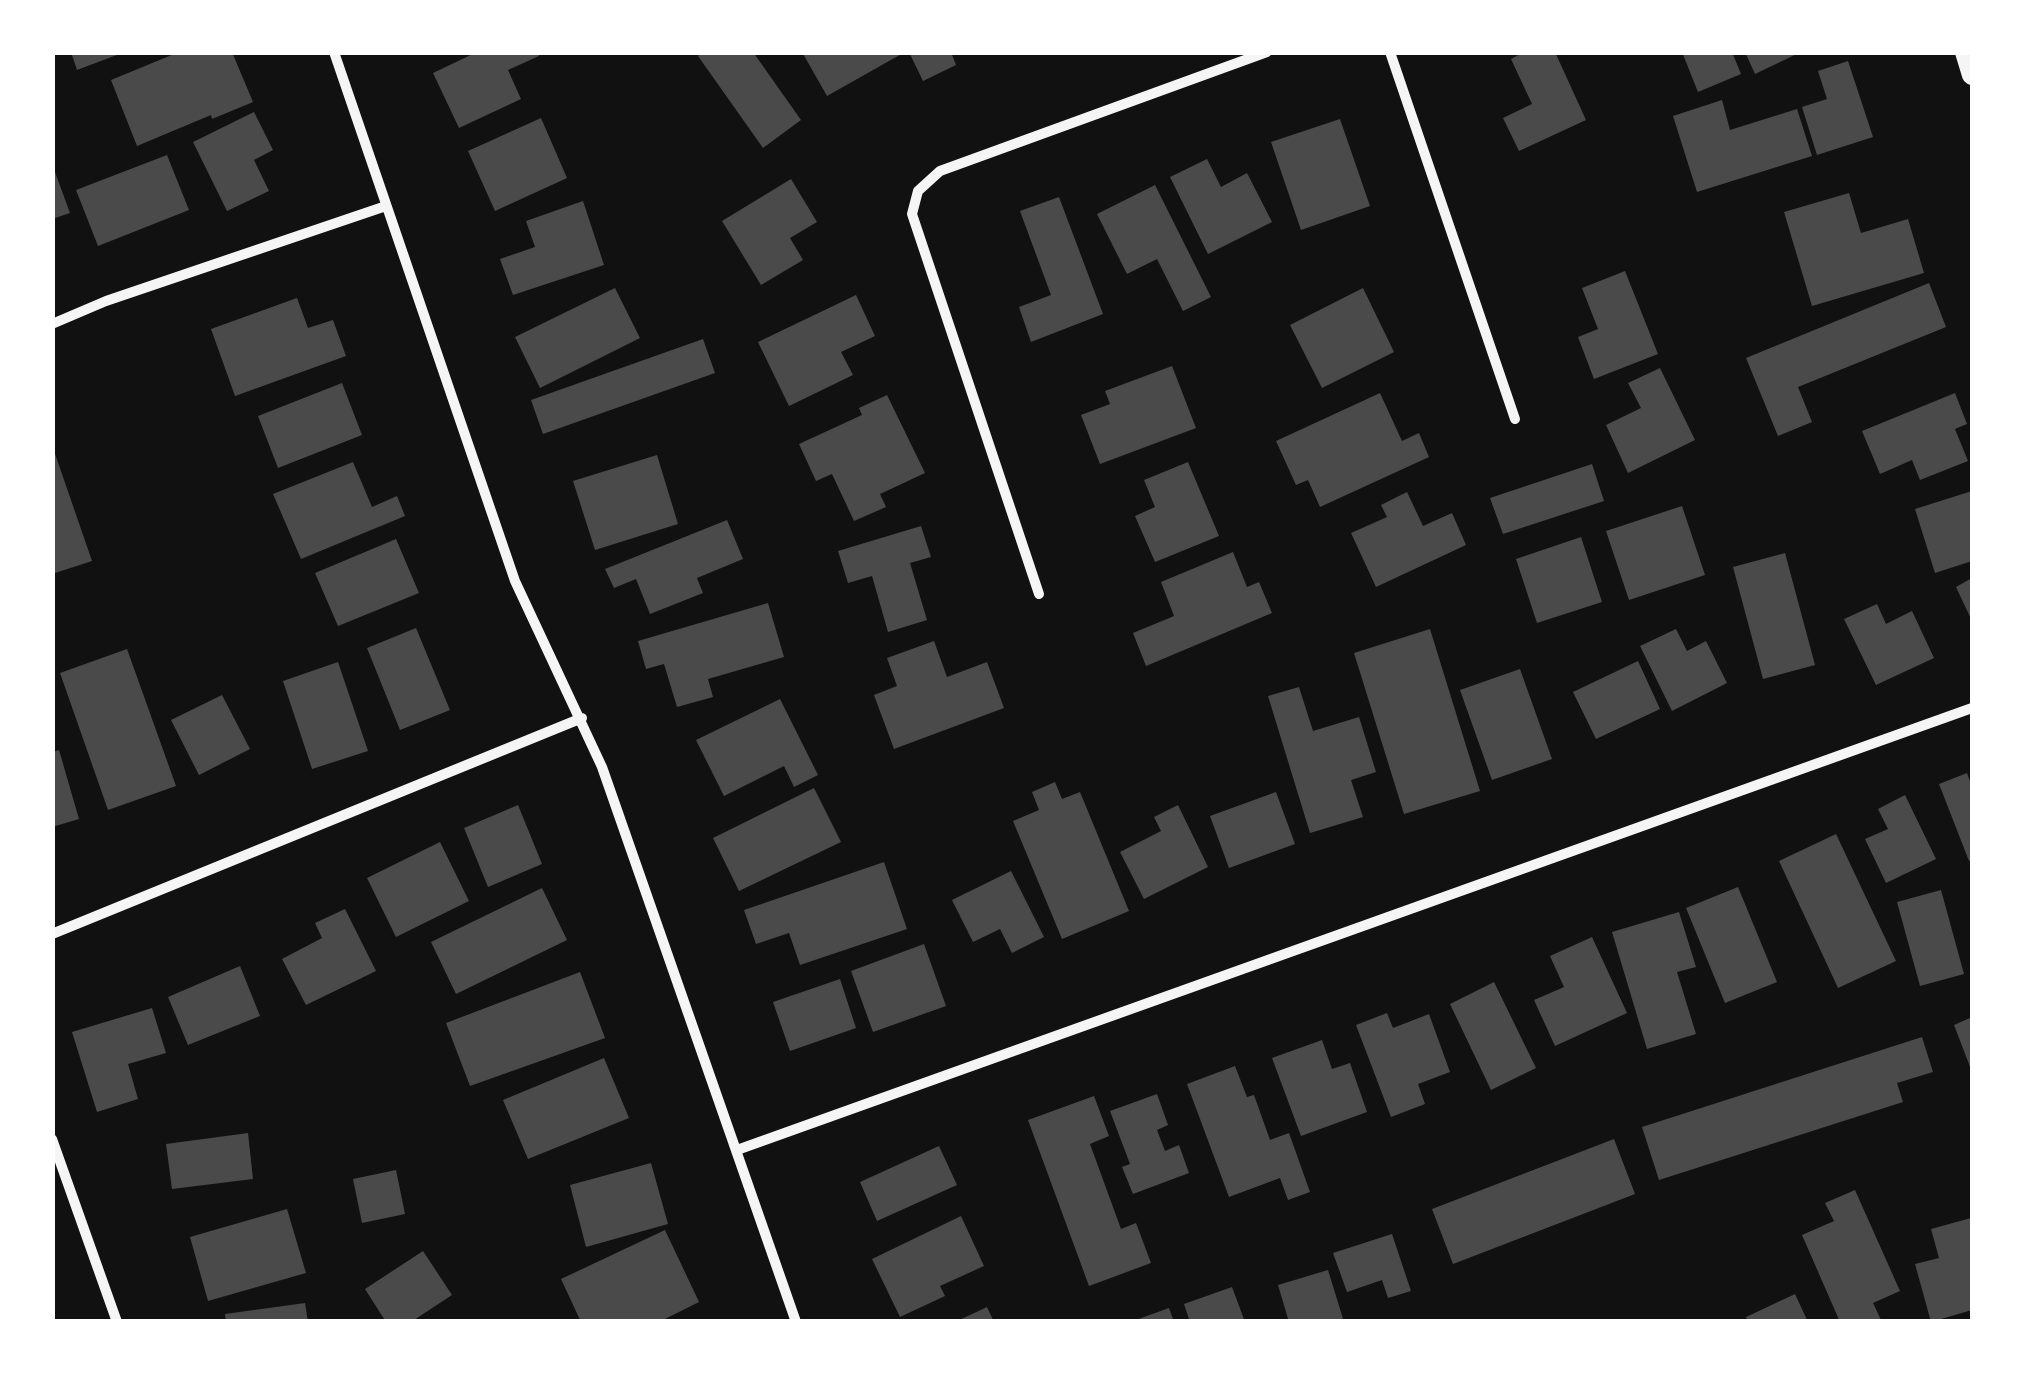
<!DOCTYPE html>
<style>
body{margin:0}
#map{position:relative;width:2025px;height:1374px;overflow:hidden;background:#111;font-family:Rubik,sans-serif}
canvas{display:block}
.frame{position:absolute;inset:0;border:55px solid #fff;pointer-events:none}
</style>
<div id="map">
<canvas width="2025" height="1374"></canvas>
<div class="frame"></div>
</div>
<script>
const ctx = document.querySelector('canvas').getContext('2d');
ctx.lineJoin = 'round';
function fillPath(path, color) { ctx.fillStyle = color; ctx.fill(path, 'evenodd'); }
function strokePath(path, color, width, dash) { ctx.strokeStyle = color; ctx.lineWidth = width; ctx.lineCap = dash ? 'butt' : 'round'; ctx.setLineDash(dash || []); ctx.stroke(path); }
const building = new Path2D(`
 M71,52h51v1l-45,17z
 M179,52h53l21,50 -41,17 -1,-4 -74,31 -26,-66z
 M477,52h61l1,4 -31,14 13,29 -62,29 -26,-55z
 M703,52h50l48,68 -38,28 -65,-92z
 M802,52h103l-78,44z
 M909,52h42l5,13 -33,16z
 M1524,52h31l31,68 -67,31 -16,-33 29,-14 -21,-45z
 M1682,52h50l9,22 -43,18z
 M1745,52h56l-46,22z
 M1848,61l25,76 -56,18 -15,-48 25,-8 -9,-28z
 M1722,100l8,30 67,-21 15,47 -115,36 -24,-76z
 M254,112l19,38 -19,10 15,31 -42,20 -34,-69z
 M541,118l26,60 -72,33 -27,-60z
 M1340,119l30,87 -69,24 -30,-88z
 M167,155l22,55 -91,36 -22,-56z
 M1207,159l14,28 26,-14 25,49 -64,32 -38,-77z
 M52,164l18,49 -18,6z
 M791,179l26,43 -27,16 13,22 -42,25 -39,-64z
 M1155,185l56,112 -28,14 -26,-52 -30,15 -30,-60z
 M1849,193l12,40 47,-14 16,54 -112,33 -28,-94z
 M1059,197l44,117 -72,28 -12,-35 32,-12 -31,-84z
 M583,201l21,64 -91,30 -13,-36 35,-12 -9,-26z
 M1625,271l33,83 -64,25 -16,-42 20,-8 -16,-41z
 M1929,283l17,44 -148,60 14,35 -34,14 -32,-78z
 M615,288l25,50 -100,50 -25,-51z
 M1363,288l31,64 -72,36 -32,-63z
 M856,295l19,41 -34,16 12,23 -64,31 -31,-64z
 M297,298l11,30 25,-8 13,36 -111,40 -24,-67z
 M703,339l12,34 -172,61 -12,-34z
 M1172,366l24,62 -96,36 -19,-49 29,-11 -5,-13z
 M1660,368l35,72 -67,33 -22,-48 35,-17 -13,-25z
 M342,383l20,52 -84,33 -20,-52z
 M1380,393l22,48 17,-8 10,24 -109,50 -12,-27 -12,5 -20,-44z
 M1955,393l12,31 -12,5 13,32 -48,19 -8,-20 -32,14 -18,-43z
 M887,395l38,78 -45,21 6,13 -32,14 -22,-47 -16,7 -17,-37 63,-29 -3,-7z
 M52,445l40,116 -40,13z
 M657,455l21,69 -83,26 -22,-69z
 M353,462l19,45 25,-11 8,20 -104,43 -28,-65z
 M1188,462l31,74 -64,26 -20,-46 20,-9 -11,-27z
 M1592,464l12,37 -101,33 -13,-36z
 M1972,491v70l-37,12 -20,-64z
 M1407,492l16,34 29,-13 14,32 -90,42 -25,-54 36,-16 -6,-12z
 M1682,506l23,69 -76,25 -23,-69z
 M727,520l16,39 -46,19 6,15 -53,21 -14,-35 -22,9 -9,-19z
 M921,526l10,31 -21,6 17,57 -39,12 -16,-56 -24,7 -10,-32z
 M1581,537l21,65 -65,21 -21,-64z
 M396,539l23,54 -81,33 -23,-53z
 M1233,552l14,35 12,-5 13,31 -126,53 -13,-33 41,-17 -13,-34z
 M1785,553l30,112 -52,14 -30,-112z
 M1972,578v43l-16,-34z
 M768,603l16,54 -76,22 5,18 -36,10 -13,-43 -18,5 -8,-28z
 M1877,604l9,20 26,-13 22,47 -58,27 -32,-66z
 M416,628l34,82 -50,20 -33,-82z
 M1430,629l50,162 -76,23 -50,-161z
 M1676,629l11,22 19,-10 21,42 -55,28 -32,-65z
 M934,641l13,36 40,-15 17,46 -110,41 -20,-54 23,-9 -10,-28z
 M127,649l49,137 -68,24 -48,-137z
 M1638,661l22,48 -64,30 -23,-47z
 M338,662l30,89 -56,18 -29,-88z
 M1520,669l32,90 -60,21 -32,-90z
 M1299,687l14,44 46,-14 17,55 -25,8 12,37 -53,16 -42,-137z
 M222,695l28,54 -51,26 -28,-55z
 M780,699l38,76 -24,12 -10,-21 -60,30 -28,-56z
 M59,750l20,69 -27,8v-75z
 M1967,773l5,14v73l-3,1 -30,-77z
 M1055,782l7,17 18,-7 49,119 -67,28 -49,-118 26,-11 -7,-18z
 M814,788l27,54 -102,49 -26,-53z
 M1276,792l19,52 -66,24 -19,-52z
 M1905,795l31,64 -50,24 -21,-44 23,-10 -10,-20z
 M518,805l24,59 -54,23 -24,-59z
 M1178,805l30,62 -64,32 -24,-47 41,-21 -7,-14z
 M1836,834l60,127 -58,27 -59,-127z
 M440,842l29,59 -73,36 -29,-59z
 M884,862l23,67 -107,36 -11,-32 -33,11 -12,-34z
 M1011,871l33,66 -32,16 -12,-24 -27,13 -21,-42z
 M1738,887l39,95 -52,21 -39,-95z
 M542,888l25,52 -111,54 -25,-52z
 M1941,890l23,84 -44,12 -23,-84z
 M345,909l31,62 -70,34 -24,-46 40,-21 -7,-15z
 M1679,912l17,55 -19,5 19,62 -49,15 -35,-117z
 M1592,937l35,76 -72,33 -21,-46 30,-13 -14,-31z
 M924,944l22,62 -73,26 -22,-61z
 M240,966l20,50 -72,29 -20,-48z
 M580,972l25,66 -135,48 -24,-63z
 M840,979l16,49 -66,23 -17,-49z
 M1494,982l42,86 -45,22 -41,-86z
 M152,1008l14,45 -38,11 10,35 -41,13 -25,-80z
 M1387,1013l6,15 36,-14 21,58 -32,12 7,20 -34,13 -35,-92z
 M1972,1017v55l-18,-47z
 M1922,1037l11,35 -36,11 6,19 -244,78 -17,-53z
 M1322,1040l10,29 18,-6 17,49 -66,24 -29,-78z
 M604,1058l25,60 -101,41 -25,-59z
 M1235,1066l12,31 7,-2 16,45 19,-7 21,59 -22,8 -8,-22 -51,19 -42,-113z
 M1157,1094l11,31 -11,5 8,21 14,-6 10,28 -56,21 -11,-27 8,-3 -20,-53z
 M1094,1096l15,40 -19,8 31,85 15,-6 15,40 -62,23 -61,-166z
 M248,1133l5,46 -81,10 -6,-45z
 M1614,1139l21,55 -182,70 -21,-55z
 M939,1146l18,39 -80,36 -17,-39z
 M651,1163l17,61 -82,23 -16,-62z
 M396,1170l9,44 -43,9 -9,-44z
 M1855,1190l45,101 -27,12 9,19h-42l-38,-87 32,-14 -9,-18z
 M287,1209l19,64 -98,28 -18,-64z
 M961,1216l23,50 -44,20 5,10 -45,21 -28,-58z
 M1971,1218l1,92 -41,12 -16,-58 24,-6 -8,-29z
 M665,1230l34,72 -40,20h-78l-20,-43z
 M1392,1234l19,57 -23,7 -6,-18 -35,12 -14,-39z
 M423,1251l29,44 -41,27h-25l-21,-33z
 M1328,1270l16,52h-55l-11,-37z
 M1232,1287l13,35h-55l-6,-18z
 M1795,1294l13,28h-60l-2,-5z
 M305,1303l3,19h-82l-1,-8z
 M987,1307l7,15h-39z
 M1169,1308l5,14h-41v-1z`);
const minor = new Path2D(`
 M334,52l181,529 87,186 194,555
 M1390,52l125,367
 M52,324l54,-23 280,-95
 M1039,594l-127,-380 6,-23 22,-20 327,-119
 M52,934l530,-216
 M52,1139l65,183
 M737,1150l1235,-442`);
const secondary = new Path2D(`
 M1965,52l7,23`);
fillPath(building, '#4a4a4a');
strokePath(minor, '#f5f5f5', 10);
strokePath(secondary, '#f5f5f5', 20);
</script>
